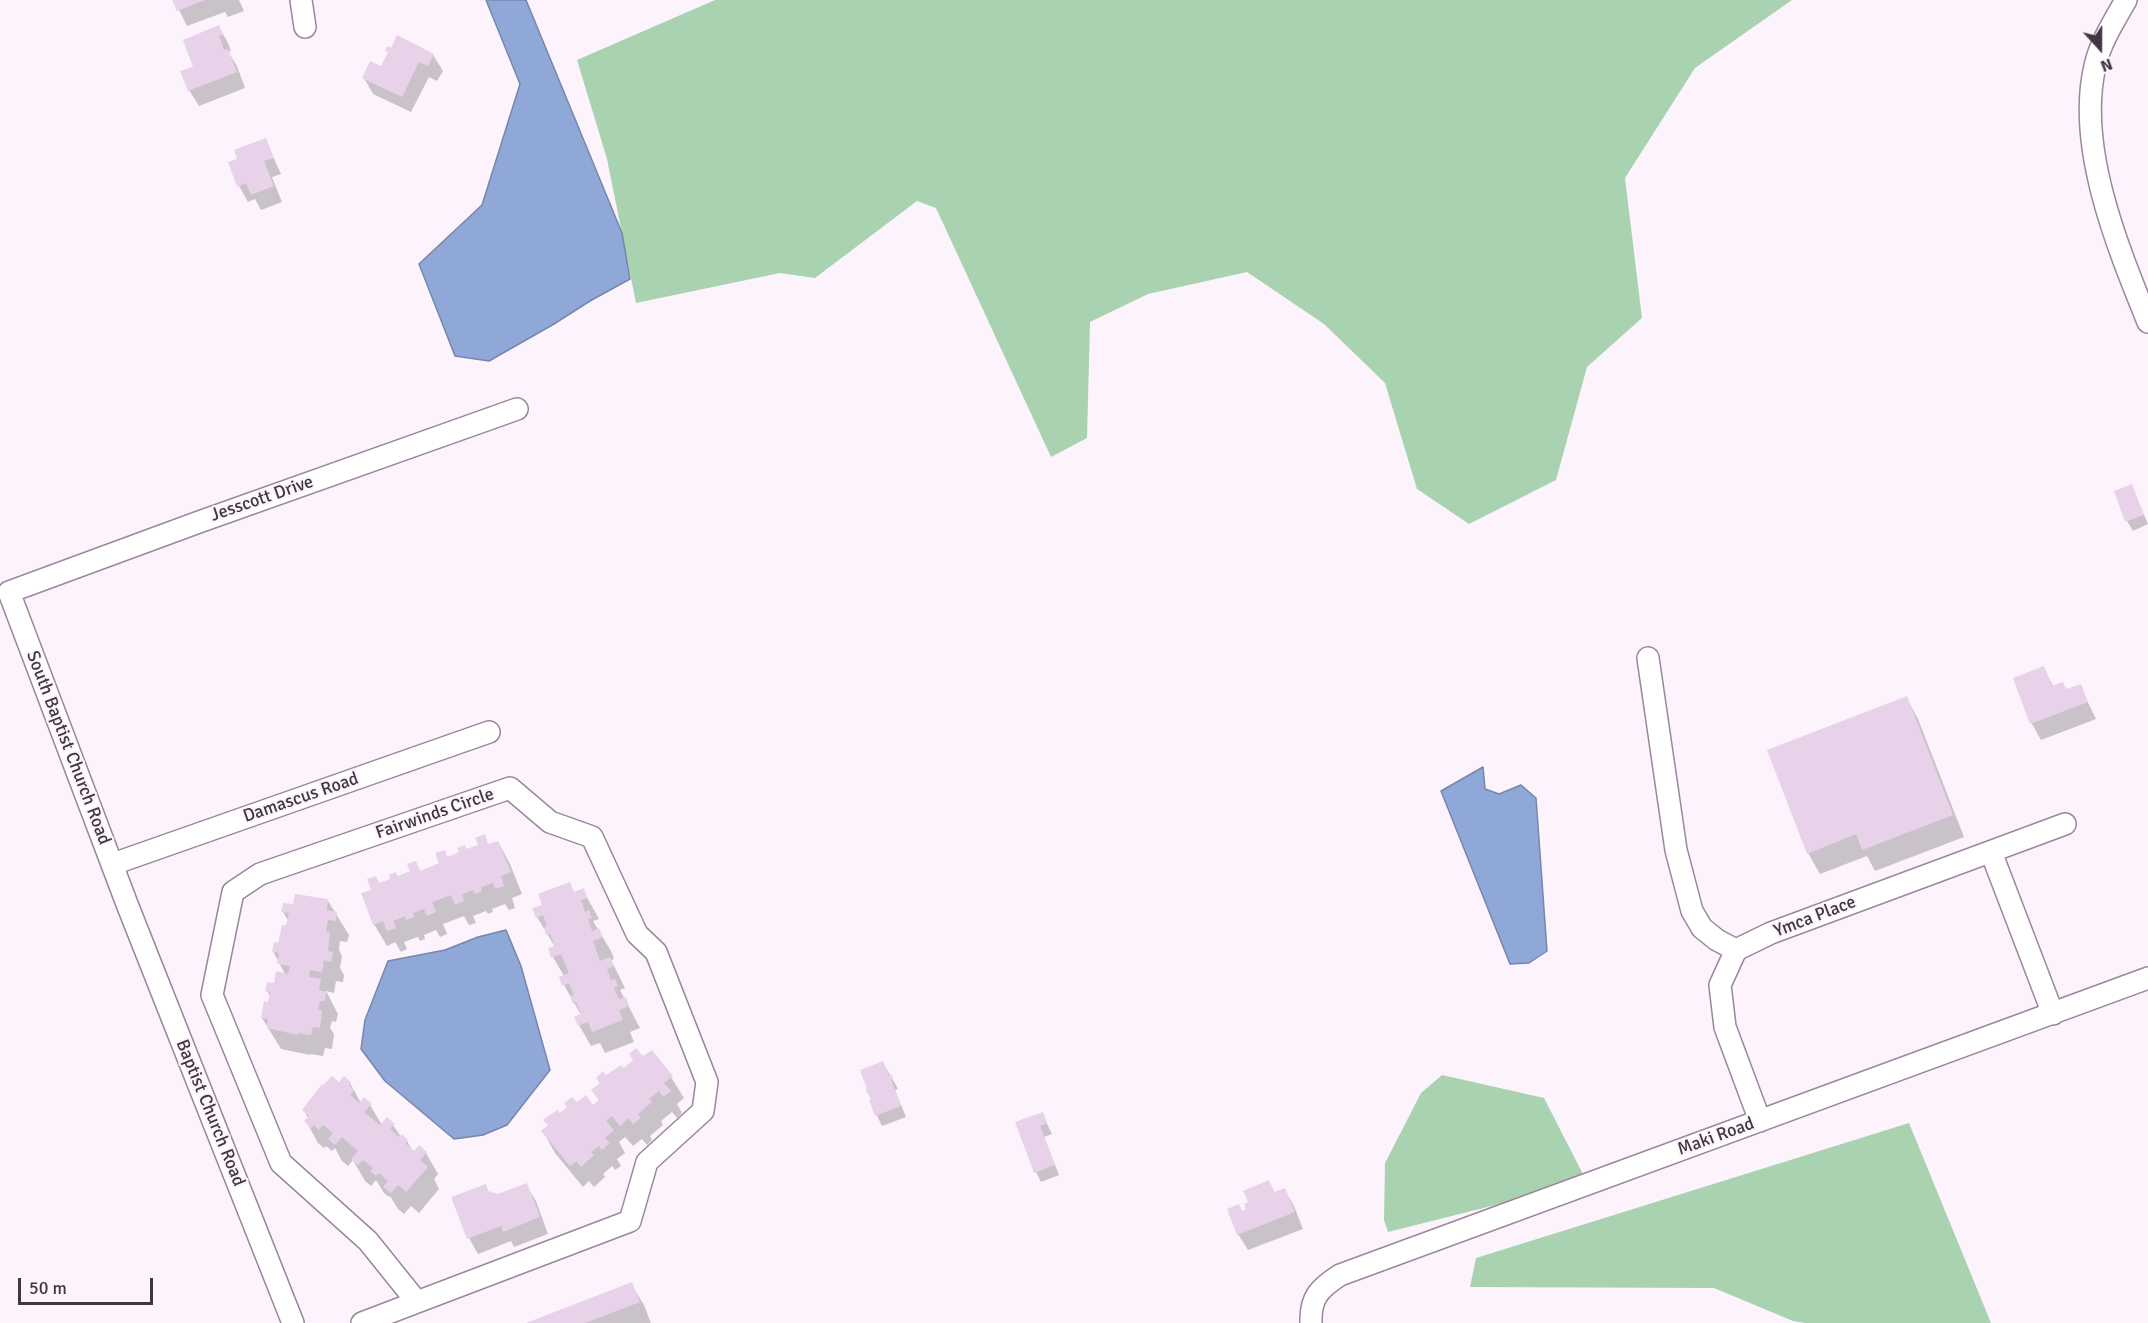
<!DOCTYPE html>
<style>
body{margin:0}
#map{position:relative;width:2148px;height:1323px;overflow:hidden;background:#fcf3fc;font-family:Signika,sans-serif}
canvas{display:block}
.north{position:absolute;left:2070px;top:18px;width:60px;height:60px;-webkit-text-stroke:4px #fcf3fc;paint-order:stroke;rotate:159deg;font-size:16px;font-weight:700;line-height:24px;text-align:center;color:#403841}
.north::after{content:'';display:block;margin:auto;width:21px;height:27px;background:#403841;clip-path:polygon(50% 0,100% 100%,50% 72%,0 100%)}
.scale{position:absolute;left:18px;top:1278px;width:135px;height:27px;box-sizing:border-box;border:3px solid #403841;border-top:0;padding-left:8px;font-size:18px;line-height:21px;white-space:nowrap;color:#403841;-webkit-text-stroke:4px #fcf3fc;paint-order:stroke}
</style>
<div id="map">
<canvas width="2148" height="1323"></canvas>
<div class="north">N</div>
<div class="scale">50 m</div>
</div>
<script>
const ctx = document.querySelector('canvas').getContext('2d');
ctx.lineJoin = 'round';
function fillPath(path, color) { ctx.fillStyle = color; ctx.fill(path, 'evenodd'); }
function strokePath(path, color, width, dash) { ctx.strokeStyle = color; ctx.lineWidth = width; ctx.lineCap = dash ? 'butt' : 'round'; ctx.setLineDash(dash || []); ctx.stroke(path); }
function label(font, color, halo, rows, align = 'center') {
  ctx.font = font + ' Signika,sans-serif'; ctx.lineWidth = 4.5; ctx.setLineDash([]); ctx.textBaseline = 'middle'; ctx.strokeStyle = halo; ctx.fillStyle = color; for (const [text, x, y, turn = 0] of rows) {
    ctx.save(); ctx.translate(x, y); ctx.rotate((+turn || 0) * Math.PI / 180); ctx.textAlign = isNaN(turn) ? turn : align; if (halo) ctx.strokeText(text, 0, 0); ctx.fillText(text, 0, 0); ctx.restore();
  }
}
const green = new Path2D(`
 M715,0h1077l-97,68 -70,110 17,140 -55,49 -31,113 -87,44 -52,-35 -32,-106 -61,-59 -77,-52 -99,22 -58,28 -3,116 -36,19 -115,-249 -19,-7 -102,77 -35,-5 -144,30 -29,-144 -30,-99z
 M1442,1075l102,23 43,84 -199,50 -4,-12 1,-57 36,-70z
 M1909,1123l82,200h-186l-12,-2 -79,-33 -244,-1 6,-29z`);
const water = new Path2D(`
 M486,0h40l96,233 8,46 -40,22 -36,23 -65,37 -34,-5 -36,-92 63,-59 38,-121z
 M1483,767l2,22 14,5 22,-9 15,13 11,153 -18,12 -19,1 -69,-173z
 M506,930l15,36 29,104 -43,55 -24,10 -29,4 -69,-58 -24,-32 4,-29 23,-59 57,-11 33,-13z`);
const shadow = new Path2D(`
 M174,0h65l5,11 -16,6 -3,-5 -38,14z
 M219,27l9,16 3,8 -3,1 9,14 8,22 -46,18 -10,-16 6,-22z
 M387,50l46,5 10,16 -6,10 -8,-4 -18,35 -38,-18 -9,-16 18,-10 7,-14z
 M265,139l16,35 -9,3 10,25 -21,8 -6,-11 -7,3 -9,-16v-27z
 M2131,486l17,38 -15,7 -6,-10z
 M2043,668l11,19 13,4 13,-5 16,33 -55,21 -9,-16 -18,-45z
 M1906,697l12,22 46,118 -89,34 -8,-15 -47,18 -12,-21z
 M484,836l5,10 9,-4 12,22 12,30 -10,4 3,10 -6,2 -4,-6 -13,5 1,3 -5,2 -2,-3 -13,5 3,7 -7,2 -5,-9 -21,8 4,10 -7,3 -4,-7 -12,5 1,4 -5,2 -2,-4 -14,5 3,7 -6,3 -6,-10 -8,4 -13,-22 -1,-34 6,-6 33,-12 3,-10 6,10 20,-8 3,-12 4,6 32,-12z
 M583,890l16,29 -6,2 18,30 3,8 -3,1 14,28 -5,2 20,38 -10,4 4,10 -29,11 -5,-10 -9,3 -12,-21 2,-10 -17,-30v-9l-11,-19 2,-10 -18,-30z
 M328,901l21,34 -2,7 -7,-1 -1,9 3,6 -2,12 4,7 -1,7 -7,-1 -2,12 -8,-2 12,23 -2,8 -4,-1 -2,7 4,6 -2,15 -7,-1 -2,8 -13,-2v1l-29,-6 -19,-31 9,-20 -4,-7 18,-17 -12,-23 7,-7 8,-17 1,-5 -6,-10 12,-6z
 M643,1059l28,18 13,21 -7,6 5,9 -5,5 -5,-6 -11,9 2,4 -13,11 2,4 -5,5 -5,-6 -9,7 -8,-9 -6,5 6,11 -8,6 4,7 -6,4 -3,-4 -9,8 2,3 -11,10 -5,-6 -6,6 -28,-34 -12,-22 6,-4 -4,-7 14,-5 17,-10 17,2 7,-5 -7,-11 13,-14z
 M883,1063l14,24 1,2 -3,1 11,27 -24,9 -12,-25z
 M350,1083l11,20 9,2 12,20h11l8,12 6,4 6,11 13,1 12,21 -4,5 5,10 -20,24 -8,-7 -7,8 -6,-5 -8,-13 -1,1 -5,-4 -8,-13 -5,6 -6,-5 -12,-21 -5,6 -6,-5 -7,-13 -3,3 -6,-5 -2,2 -6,-5 -12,-22 2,-3 -4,-8 35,-26z
 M1042,1114l10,20 -8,3 15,38 -18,7 -5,-10 -19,-49z
 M1269,1182l6,11 10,-3 9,16 9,23 -55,21 -10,-16 4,-22 6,-2z
 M526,1185l10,16 12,33 -34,13 -3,-6 -33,13 -9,-16 16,-52 4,7 9,3z
 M631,1284l13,21 7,18h-122z`);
const building = new Path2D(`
 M172,0h33l-28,11z
 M219,25l4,10 -4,1 5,14 4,-1 9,23 -49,19 -8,-20 13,-4 -10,-27z
 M397,35l37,19 -6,12 -9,-4 -17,35 -40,-19 8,-17 11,5 7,-14 -3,-1 2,-5 4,2z
 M266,138l8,20 -10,3 10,25 -23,9 -5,-12 -9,4 -9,-25 9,-3 -3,-9z
 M2132,484l12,31 -19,7 -11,-31z
 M2044,666l8,20 11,-4 3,7 15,-5 7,18 -58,22 -17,-46z
 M1907,696l46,119 -91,35 -6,-16 -49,20 -40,-104z
 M485,834l3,10 10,-3 13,31 -10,4 3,10 -9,3 -2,-6 -12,4 1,4 -7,3 -2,-4 -11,4 2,7 -9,4 -4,-10 -19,7 4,10 -9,4 -3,-7 -11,4 1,4 -8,3 -1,-4 -12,5 3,7 -9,3 -4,-10 -10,4 -12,-32 10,-3 -4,-11 9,-3 3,7 11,-4 -1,-4 7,-3 2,4 12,-5 -3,-7 9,-3 4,10 19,-8 -4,-10 10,-3 2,7 12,-5 -2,-4 8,-3 1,4 12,-4 -3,-7z
 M570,882l4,10 10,-4 3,10 -6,2 4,12 4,-2 3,8 -4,1 4,12 7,-3 4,9 -10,4 7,20 10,-4 4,9 -7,3 4,11 4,-1 3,7 -4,2 5,11 7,-2 3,9 -10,4 4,10 -31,12 -4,-10 -10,4 -4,-9 7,-3 -5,-12 -3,2 -3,-8 4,-1 -5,-12 -7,3 -3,-9 10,-4 -8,-19 -10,4 -3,-10 7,-2 -5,-12 -4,1 -2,-7 3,-2 -4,-11 -7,3 -4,-10 10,-3 -4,-11z
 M295,894l33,5 -1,11 10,2 -1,9 -8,-1 -2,12 4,1 -2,18 5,1 -2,10 -7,-2 -2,12 -12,-2 -1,7 12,2 -2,11 7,2 -1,9h-5l-2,9 4,1 -2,17 -7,-1 -2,8 -13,-2v2l-31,-7 1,-9 -7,-1 3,-17 4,1 2,-10 -5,-1 2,-9 7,1 2,-12 12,3 2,-8 -13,-2 2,-11 -7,-1 2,-10 4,1 4,-18h4l3,-12 -8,-1 2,-9 10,1z
 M636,1048l7,8 9,-6 21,26 -9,7 7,8 -8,6 -4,-6 -10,8 3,3 -14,12 3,4 -8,6 -4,-6 -9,8 -8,-10 -6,5 8,9 -9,8 5,5 -8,7 -3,-4 -8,6 3,3 -13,12 -5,-6 -6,5 -29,-35 7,-6 -5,-5 14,-10 3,3 7,-6 -3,-4 8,-6 5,5 9,-7 7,10 6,-5 -8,-10 9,-7 -4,-5 7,-7 3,4 15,-10 3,3 9,-8 -4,-6z
 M883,1061l6,15 3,-1 1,4h-2l10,27 -26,10 -6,-16 2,-1 -6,-10h2l-7,-19z
 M332,1076l7,6 5,-6 7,6 -2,3 5,5 -4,5 9,8 5,-6 8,7 -8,8 16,13 7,-8 8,7 -5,5 9,8 3,-3 6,6 -3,3 9,8 5,-6 8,7 -7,8 8,7 -22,25 -8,-7 -7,8 -8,-6 5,-6 -9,-8 -3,3 -6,-5 3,-3 -10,-8 -5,5 -7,-6 7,-8 -16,-14 -7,8 -7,-6 5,-6 -10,-8 -4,5 -5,-5 -3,3 -7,-7 5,-5 -7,-6 20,-26 1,1z
 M1043,1112l4,11 -7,3 15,39 -21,8 -19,-51z
 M1269,1180l5,12 11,-4 10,24 -58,23 -10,-26 12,-5 3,7 4,-2 -2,-5 4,-2 -5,-11z
 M527,1183l13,34 -37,15 -2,-6 -34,13 -16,-42 35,-13 2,7 10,3z
 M632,1282l8,20 -55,21h-59z`);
const street = new Path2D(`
 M301,0l4,27
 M2126,0c-12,21 -26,43 -31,66 -19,81 23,182 53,256
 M1648,658l28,192 16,61 10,17 15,12 19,10
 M510,788l40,34 42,15 45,97 19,18 51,130 -4,29 -56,51 -17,59 -213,81 -49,-61 -87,-78 -69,-168 21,-103 27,-18z
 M1991,852l62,162
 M113,864l376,-132
 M1760,1121l-35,-94 -5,-42 16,-35 35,-17 294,-109
 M293,1323l-166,-419 -118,-312 190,-70 318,-113
 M362,1323l55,-21
 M1311,1323c-1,-26 9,-35 29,-48l808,-297`);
const streetNames = [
 ["Jesscott Drive",262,499,-19],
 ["South Baptist Church Road",68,748,69],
 ["Damascus Road",301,798,-19],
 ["Fairwinds Circle",435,814,-19],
 ["Ymca Place",1815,917,-21],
 ["Baptist Church Road",210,1113,68],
 ["Maki Road",1716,1137,-20]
];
fillPath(green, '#a9d3b0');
fillPath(water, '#8fa8d8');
strokePath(water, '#7786ab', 1.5);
fillPath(shadow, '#0003');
fillPath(building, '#e7d2e9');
strokePath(street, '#9b879c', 24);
strokePath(street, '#fff', 21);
label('18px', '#403841', '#fcf3fc', streetNames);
</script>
